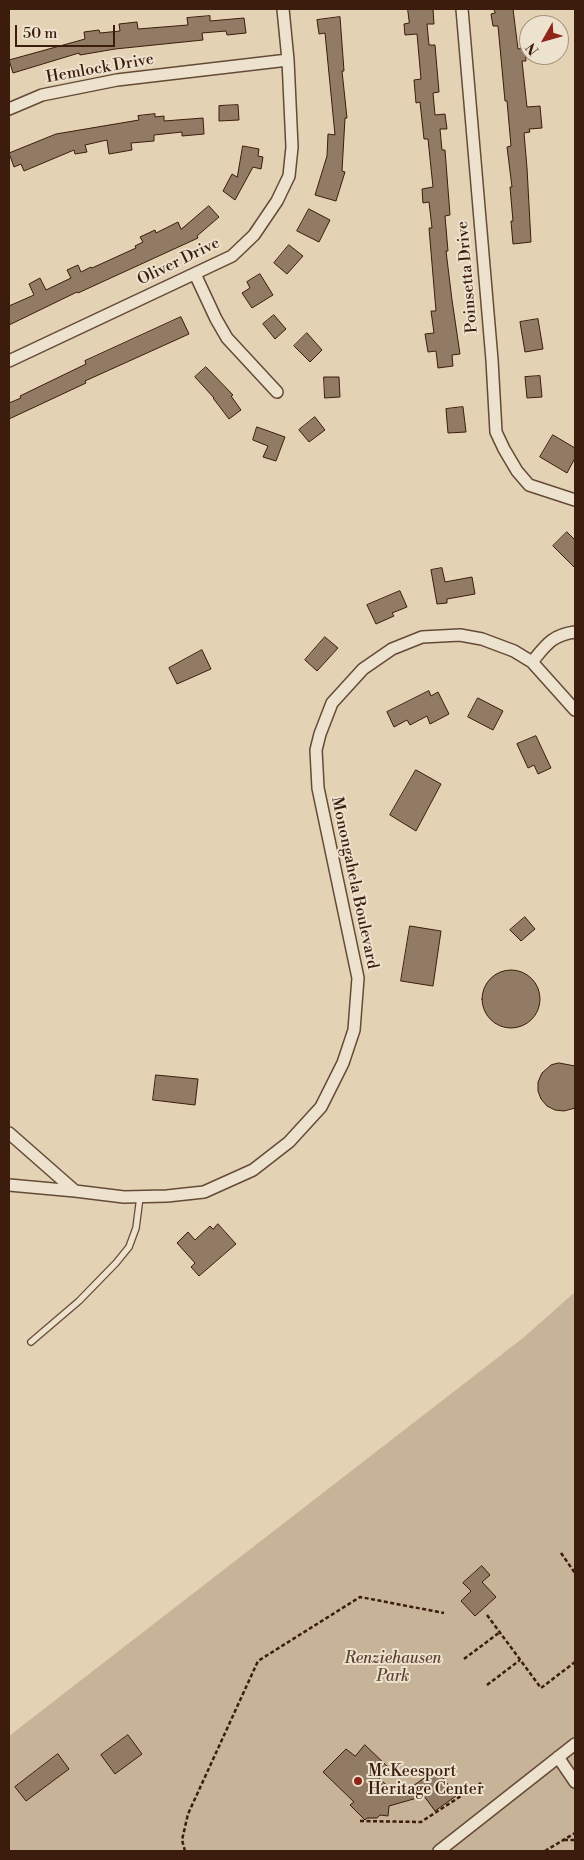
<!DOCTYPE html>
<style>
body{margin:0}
#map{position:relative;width:584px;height:1860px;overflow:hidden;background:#e3d2b4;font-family:"Libre Bodoni",serif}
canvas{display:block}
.frame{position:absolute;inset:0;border:10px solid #3b1c0d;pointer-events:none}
.north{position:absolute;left:519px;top:15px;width:50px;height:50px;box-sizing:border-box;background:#ede2ce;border:1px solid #a69381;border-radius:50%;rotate:232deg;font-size:14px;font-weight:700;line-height:20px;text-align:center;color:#3b1c0d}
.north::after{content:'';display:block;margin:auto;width:18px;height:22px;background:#8f2418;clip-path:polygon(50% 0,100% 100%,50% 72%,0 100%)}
.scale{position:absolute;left:15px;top:25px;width:100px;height:22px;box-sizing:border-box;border:2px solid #3b1c0d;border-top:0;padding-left:6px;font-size:15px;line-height:18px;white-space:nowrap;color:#3b1c0d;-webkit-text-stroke:4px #ede2ce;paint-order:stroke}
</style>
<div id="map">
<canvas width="584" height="1860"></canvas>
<div class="frame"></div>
<div class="north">N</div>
<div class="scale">50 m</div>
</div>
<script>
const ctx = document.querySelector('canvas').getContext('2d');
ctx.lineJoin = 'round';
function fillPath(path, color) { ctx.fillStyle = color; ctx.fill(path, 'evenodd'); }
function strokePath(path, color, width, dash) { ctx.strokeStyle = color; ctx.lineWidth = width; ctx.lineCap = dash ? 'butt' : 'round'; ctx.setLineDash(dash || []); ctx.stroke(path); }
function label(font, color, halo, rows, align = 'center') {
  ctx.font = font + ' "Libre Bodoni",serif'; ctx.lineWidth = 4; ctx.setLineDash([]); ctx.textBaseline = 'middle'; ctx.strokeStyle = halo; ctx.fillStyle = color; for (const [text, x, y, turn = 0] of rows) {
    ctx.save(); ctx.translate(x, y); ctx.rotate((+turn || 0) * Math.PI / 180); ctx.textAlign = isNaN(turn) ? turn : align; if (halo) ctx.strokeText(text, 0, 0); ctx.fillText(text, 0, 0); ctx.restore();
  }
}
const green = new Path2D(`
 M575,1292v559h-566v-115l514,-398z`);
const building = new Path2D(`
 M408,9h25l1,15h-7l2,21h6l4,47 -6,1 2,22 10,-1 2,15h-7l2,21h3l5,65 -5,1 3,35h-2l6,49 8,54 -8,1 1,11 -15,2 -2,-17 -8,1 -3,-18 9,-1 -3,-22h5l-7,-83h3l-3,-26 -6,1 -1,-14 11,-2 -5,-48h-4l-4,-37 -4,1 -2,-23 7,-1 -4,-45 -12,1 -1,-11 5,-1z
 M494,9h19l5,40 7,-1 1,13h-4l5,46 13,-1 2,22 -13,1 1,3 -6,1 3,35 4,74 -18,2 -2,-23h2l-3,-34h2l-5,-40 4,-1 -4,-45h-2l-7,-75h-5l-2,-12 4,-1z
 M210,16v5l34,-3 2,15 -19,2 -1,-4 -24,2 1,7 -88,9 -35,6 -1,-2 -66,20 -4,-13 76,-21 -1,-7 15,-2 1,3 20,-2 -1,-7 18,-2 1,7 50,-4 -1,-7z
 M340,17l4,54h-2l5,47h-2l-3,53 3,1 -9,29 -21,-6 12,-39 1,-22 7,1 -10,-102 -6,1 -2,-14z
 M238,105l1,15 -20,1v-15z
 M155,114v3l9,-1v5l39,-3 1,16 -22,2v-4l-28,3v6l-23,2 1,7 -23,4 -2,-14 -22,5 2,7 -12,2 -1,-4 -50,21 -3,-7 -7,3 -5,-14 47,-19 83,-14 -1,-4z
 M243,146l16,3 -1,7 5,1 -2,12 -8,-2 -18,33 -12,-9 9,-17 5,3z
 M209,206l10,11 -22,19 1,2 -120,55 -1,-1 -68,33v-19l25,-11 -5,-11 11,-6 6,12 25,-12 -4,-8 11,-5 3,7 10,-5 1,1 44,-20 -1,-2 8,-4 -3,-5 15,-7 1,3 22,-11 3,7z
 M309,209l21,11 -11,22 -22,-11z
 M289,245l14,11 -16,18 -13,-11z
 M260,274l13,21 -21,13 -10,-15 8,-5 -3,-6z
 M274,315l12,14 -11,10 -12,-15z
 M181,317l8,17 -104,47 1,2 -77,36v-16l12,-5 -1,-2 66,-32 -1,-3z
 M538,319l5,30 -18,3 -5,-30z
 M307,333l15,17 -12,12 -16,-16z
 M206,367l27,28 -2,1 10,14 -12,9 -16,-21h1l-19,-21z
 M540,376l2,21 -15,1 -2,-21z
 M324,377h15l1,20 -15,1z
 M463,407l3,25 -18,1 -2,-24z
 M315,417l10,13 -16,12 -10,-12z
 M257,427l28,10 -9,24 -13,-4 5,-11 -15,-6z
 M553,435l22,13v10l-8,15 -27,-16z
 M567,532l8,8v28l-22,-22z
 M442,568l3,14 27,-5 3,17 -28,5v4l-10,1 -6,-34z
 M400,591l7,16 -15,6 2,3 -18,8 -9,-19z
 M325,637l13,11 -21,23 -12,-11z
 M202,650l9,19 -34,15 -8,-16z
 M429,691l2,5 7,-4 11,22 -19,10 -3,-8 -17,9 -3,-5 -13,7 -7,-15z
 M478,698l25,13 -10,19 -25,-13z
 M536,736l15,32 -13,6 -4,-9 -6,3 -11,-24z
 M416,770l25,14 -25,47 -26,-16z
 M525,917l10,12 -14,12 -11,-11z
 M410,926l31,5 -8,55 -32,-5z
 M482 999a29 29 0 1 1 58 0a29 29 0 1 1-58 0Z
 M559,1063l16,3v42l-11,3 -9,-1 -8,-4 -6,-7 -3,-8v-9l4,-9 9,-8z
 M156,1075l42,4 -3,26 -42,-5z
 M218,1224l18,20 -37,32 -8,-9 4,-4 -18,-20 11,-11 7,8 15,-14 3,3z
 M482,1566l8,9 -8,7 14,15 -21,19 -14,-15 10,-10 -8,-8z
 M128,1735l14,19 -27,20 -14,-19z
 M365,1745l24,23 -10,10 17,16 14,-6 27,-19 19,27 -21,15 -11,-15 -35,10 -1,10 -8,-1 -3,3h-10l-2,2 -15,-15 4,-3 -31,-30 23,-23 9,7z
 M58,1754l11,15 -43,32 -11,-14z`);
const path = new Path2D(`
 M561,1553l14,20
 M487,1615l54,73 34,-26
 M464,1659l36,-27
 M487,1685l33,-25
 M360,1821l61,1 60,-39
 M564,1840h11
 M185,1851l-3,-11 6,-26 70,-153 102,-64 84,16
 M545,1851l30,-18`);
const lane = new Path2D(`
 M31,1342l48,-41 37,-38 13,-16 7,-19 4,-31`);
const street = new Path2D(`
 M462,9l30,351 4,72 8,17 13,22 12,14 46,15
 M9,109l33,-14 75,-15 171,-20
 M195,274l21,45 11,19 50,54
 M9,361l223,-105 22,-21 23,-34 12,-25 3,-29 -4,-87 -5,-51
 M532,662c14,-17 20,-27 43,-30
 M9,1133l66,58
 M9,1185l66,6 49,6 43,-1 37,-4 49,-22 36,-28 32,-35 22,-44 11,-33 4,-52 -40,-190 -2,-38 4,-16 12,-31 31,-34 29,-20 30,-12 38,-2 22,4 32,12 18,11 43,48
 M558,1757l17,25
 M439,1851l136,-107`);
const markers = [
 [358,1781,5,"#8f2418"]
];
const streetNames = [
 ["Hemlock Drive",100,69,-10],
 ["Oliver Drive",179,262,-26],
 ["Poinsetta Drive",468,277,-95],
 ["Monongahela Boulevard",354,883,78]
];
const parkNames = [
 ["Renziehausen",393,1659],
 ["Park",393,1677]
];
const poiNames = [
 ["McKeesport",368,1772],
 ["Heritage Center",368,1790]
];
fillPath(green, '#c6b398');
fillPath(building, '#927b64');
strokePath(building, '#3b1c0d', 1);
strokePath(lane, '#654a37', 8);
strokePath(street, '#654a37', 14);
strokePath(path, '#3b1c0d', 2.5, [4, 2.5]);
strokePath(lane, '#ede2ce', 5.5);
strokePath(street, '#ede2ce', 11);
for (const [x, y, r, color] of markers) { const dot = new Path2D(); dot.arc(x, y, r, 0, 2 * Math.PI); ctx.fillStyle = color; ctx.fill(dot); strokePath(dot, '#ede2ce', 2); }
label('16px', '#3b1c0d', '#ede2ce', streetNames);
label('italic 16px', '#5e4230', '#ede2ce', parkNames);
label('16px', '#3b1c0d', '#ede2ce', poiNames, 'left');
</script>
